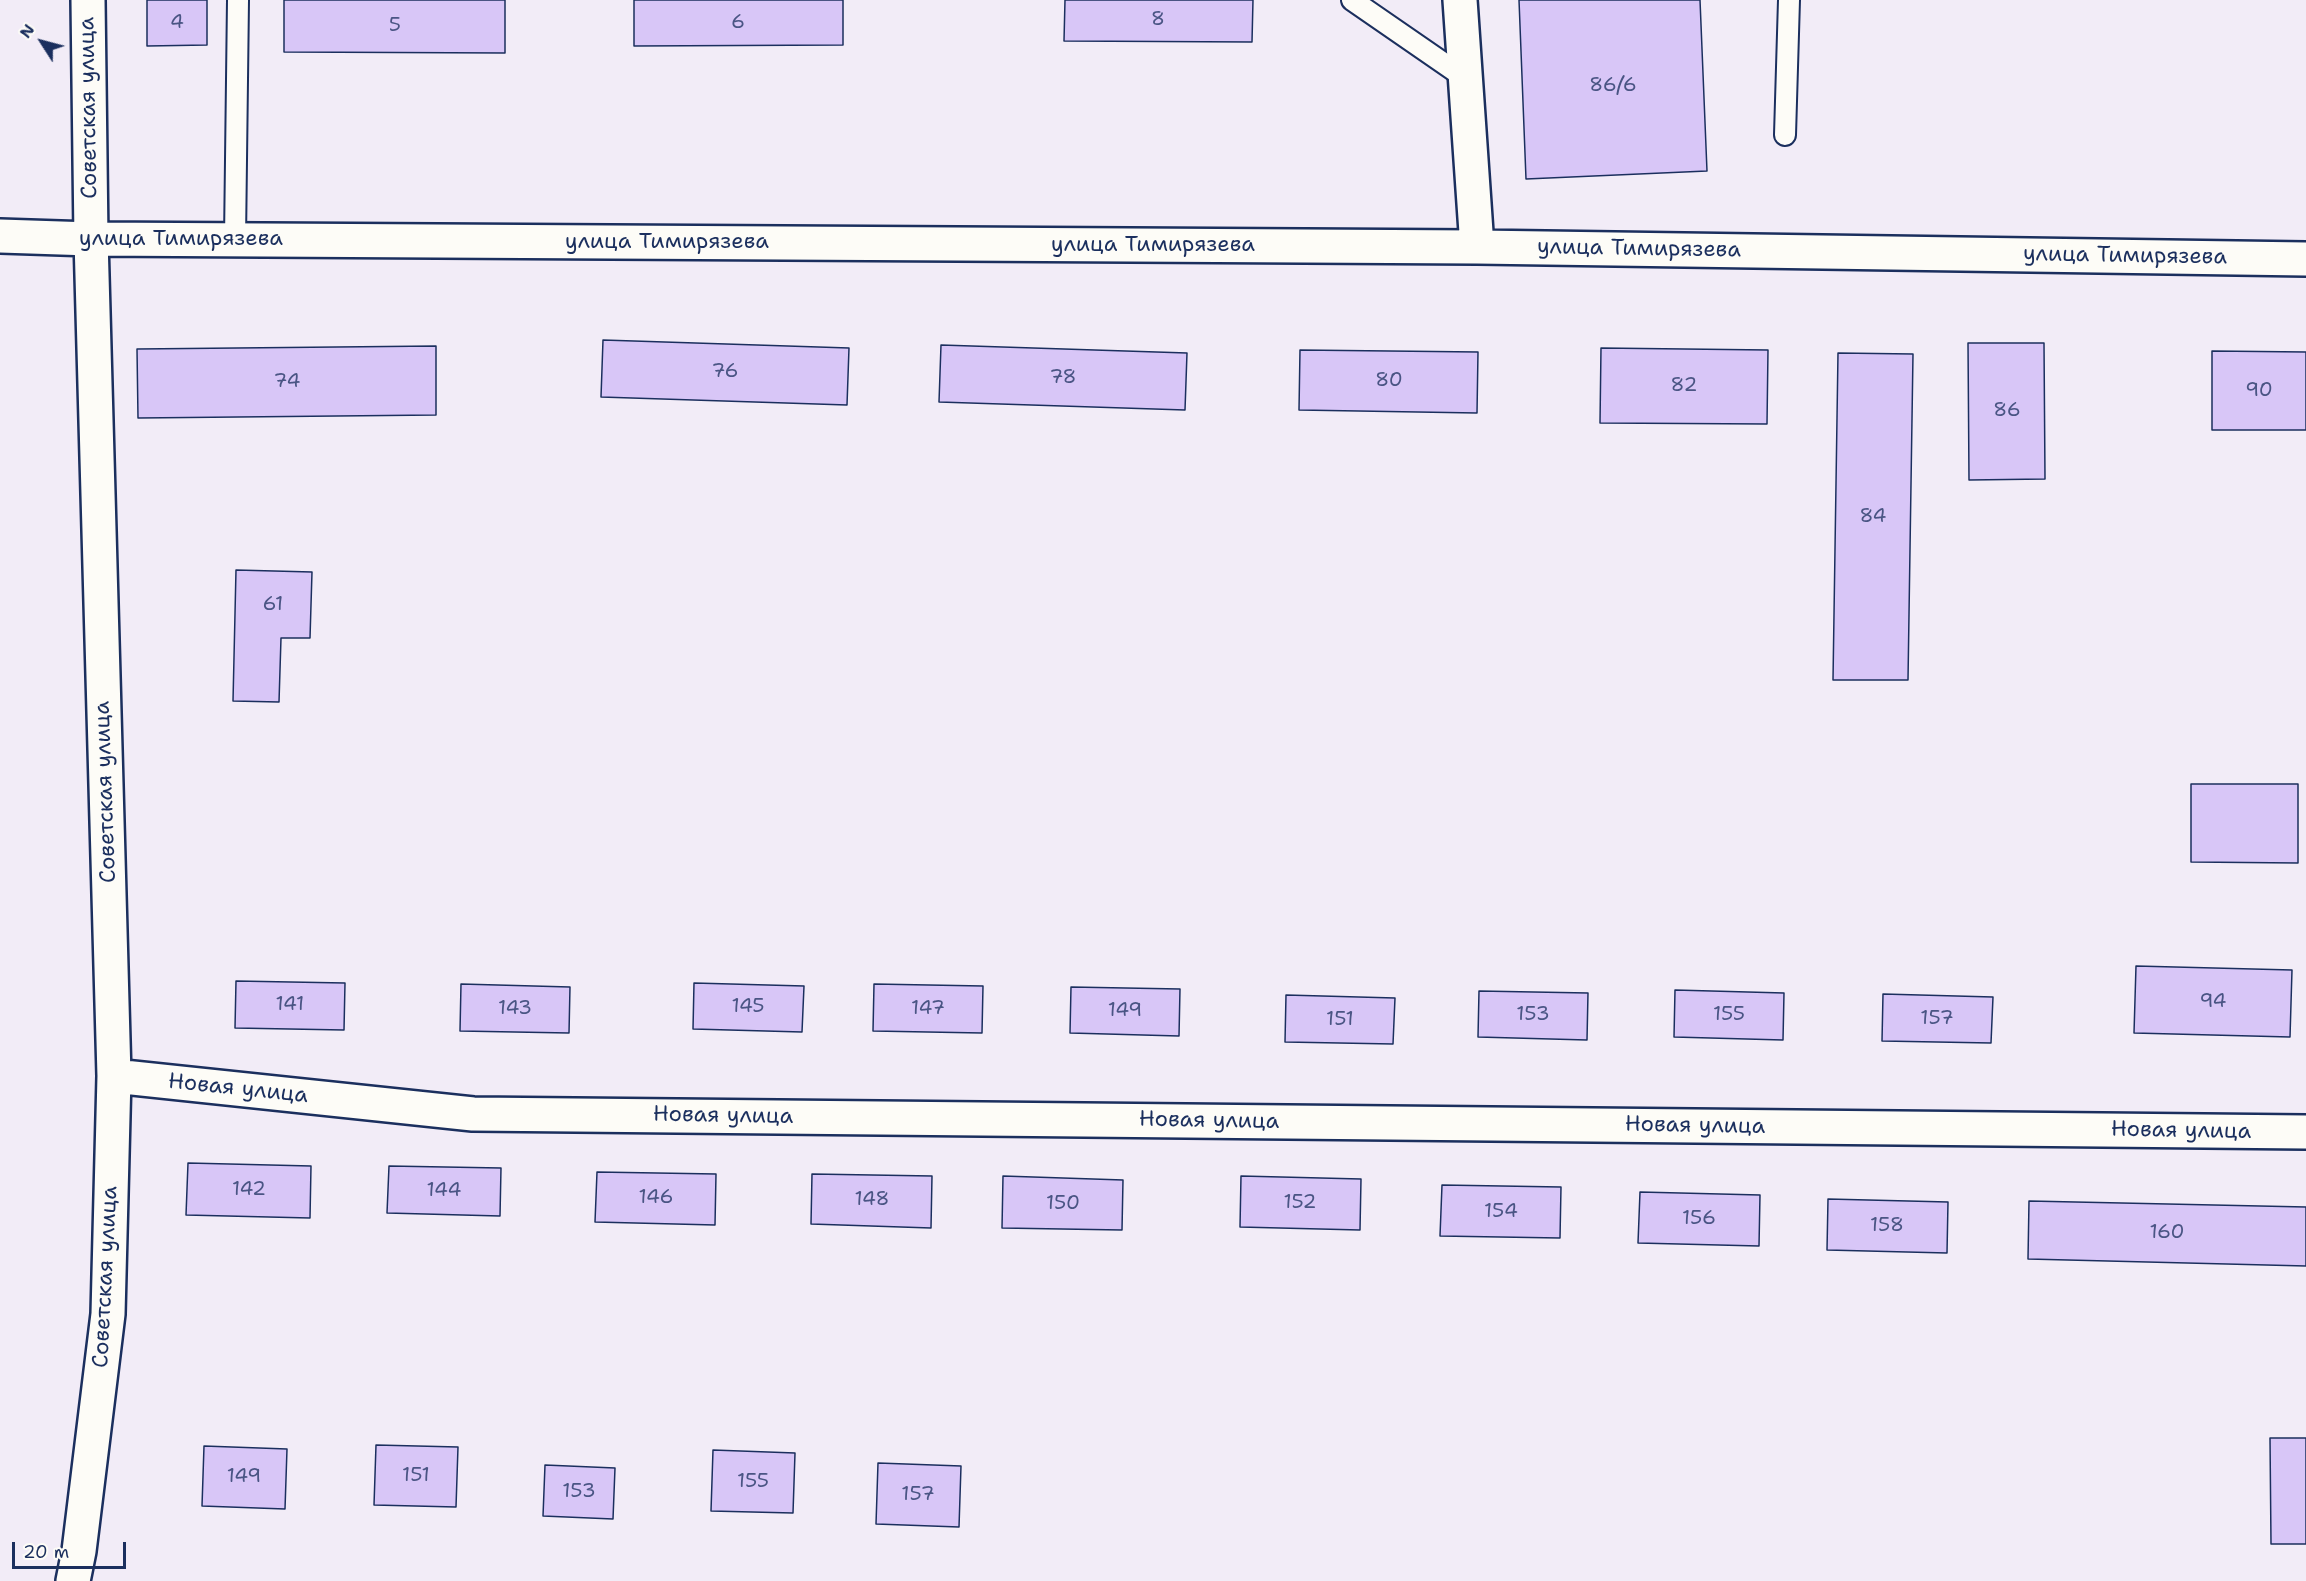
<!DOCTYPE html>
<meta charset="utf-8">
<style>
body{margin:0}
#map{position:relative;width:2306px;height:1581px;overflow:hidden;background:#f2ecf7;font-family:"Shantell Sans",sans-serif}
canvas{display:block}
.north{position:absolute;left:12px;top:12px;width:60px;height:60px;-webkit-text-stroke:4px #fdfcf7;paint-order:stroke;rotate:306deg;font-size:16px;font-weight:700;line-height:24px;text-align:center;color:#1b2f5e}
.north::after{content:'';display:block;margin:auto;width:21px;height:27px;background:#1b2f5e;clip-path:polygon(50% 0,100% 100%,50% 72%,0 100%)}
.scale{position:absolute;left:12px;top:1542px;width:114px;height:27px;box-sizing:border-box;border:3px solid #1b2f5e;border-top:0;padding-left:8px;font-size:18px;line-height:21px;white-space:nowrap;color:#1b2f5e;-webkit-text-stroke:4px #fdfcf7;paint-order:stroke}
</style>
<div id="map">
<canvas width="2306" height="1581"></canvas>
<div class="north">N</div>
<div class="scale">20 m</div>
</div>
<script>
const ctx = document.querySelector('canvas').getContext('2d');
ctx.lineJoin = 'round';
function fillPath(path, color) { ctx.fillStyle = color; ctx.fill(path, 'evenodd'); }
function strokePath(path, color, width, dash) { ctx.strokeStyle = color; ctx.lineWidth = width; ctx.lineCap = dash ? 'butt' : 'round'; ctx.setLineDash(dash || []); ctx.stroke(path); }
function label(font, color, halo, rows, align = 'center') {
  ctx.font = font + ' "Shantell Sans",sans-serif'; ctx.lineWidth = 5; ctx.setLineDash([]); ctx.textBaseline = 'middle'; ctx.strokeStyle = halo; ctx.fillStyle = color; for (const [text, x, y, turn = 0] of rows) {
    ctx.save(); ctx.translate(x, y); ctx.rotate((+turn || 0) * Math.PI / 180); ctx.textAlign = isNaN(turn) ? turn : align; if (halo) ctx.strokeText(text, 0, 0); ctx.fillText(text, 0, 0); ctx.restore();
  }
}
const building = new Path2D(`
 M147,0h60v45l-60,1z
 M284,0h221v53l-221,-1z
 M634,0h209v45l-209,1z
 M1065,0h188l-1,42 -188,-1z
 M1519,0h181l7,171 -181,8z
 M603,340l246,8 -2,57 -246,-8z
 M1968,343h76l1,136 -76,1z
 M941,345l246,8 -2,57 -246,-8z
 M436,346v69l-298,3 -1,-69z
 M1601,348l167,2 -1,74 -167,-1z
 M1300,350l178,2 -1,61 -178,-3z
 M2212,351l94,1v78h-94z
 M1838,353l75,1 -5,326h-75z
 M236,570l76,2 -2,66h-29l-2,64 -46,-1z
 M2191,784h107v79l-107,-1z
 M2136,966l156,4 -2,67 -156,-4z
 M236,981l109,2 -1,47 -109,-2z
 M694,983l110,3 -2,46 -109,-3z
 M461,984l109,3 -1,46 -109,-2z
 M874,984l109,2 -1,47 -109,-2z
 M1071,987l109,2 -1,47 -109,-3z
 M1675,990l109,3 -1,47 -109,-3z
 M1479,991l109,2 -1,47 -109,-3z
 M1883,994l110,3 -2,46 -109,-2z
 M1286,995l109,3 -2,46 -108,-2z
 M188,1163l123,3 -1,52 -124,-3z
 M389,1166l112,2 -1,48 -113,-3z
 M597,1172l119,2 -1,51 -120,-3z
 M812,1174l120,2 -1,52 -120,-4z
 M1003,1176l120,4 -1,50 -120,-2z
 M1241,1176l120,3 -1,51 -120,-3z
 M1442,1185l119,2 -1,51 -120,-2z
 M1640,1192l120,3 -1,51 -121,-3z
 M1828,1199l120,3 -1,51 -120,-3z
 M2029,1201l277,6v59l-278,-7z
 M2270,1438h36v106h-35z
 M376,1445l82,2 -2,60 -82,-2z
 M204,1446l83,3 -2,60 -83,-3z
 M713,1450l82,3 -2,60 -82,-2z
 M878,1463l83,3 -2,61 -83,-3z
 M545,1465l70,3 -2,51 -70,-3z`);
const lane = new Path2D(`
 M1352,0l113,78
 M1785,135l4,-135
 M235,240l3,-240`);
const street = new Path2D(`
 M1460,0l17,247
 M0,236l91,3 1386,8 829,12
 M114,1076l359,38 1833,18
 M73,1581l6,-30 29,-237 6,-238 -23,-837 -3,-239`);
const numberNames = [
 ["8",1158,20],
 ["4",177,23],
 ["6",738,23],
 ["5",395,26],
 ["86/6",1613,86],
 ["76",725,372],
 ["78",1063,378],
 ["80",1389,381],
 ["74",287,382],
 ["82",1684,386],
 ["90",2259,391],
 ["86",2007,411],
 ["84",1873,517],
 ["61",273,605],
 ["94",2213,1002],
 ["141",290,1005],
 ["145",748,1007],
 ["143",515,1009],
 ["147",928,1009],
 ["149",1125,1011],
 ["153",1533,1015],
 ["155",1729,1015],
 ["157",1937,1019],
 ["151",1340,1020],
 ["142",249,1190],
 ["144",444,1191],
 ["146",656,1198],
 ["148",872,1200],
 ["152",1300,1203],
 ["150",1063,1204],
 ["154",1501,1212],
 ["156",1699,1219],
 ["158",1887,1226],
 ["160",2167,1233],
 ["151",416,1476],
 ["149",244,1477],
 ["155",753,1482],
 ["153",579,1492],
 ["157",918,1495]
];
const streetNames = [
 ["Советская улица",89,108,-91],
 ["улица Тимирязева",181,239],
 ["улица Тимирязева",667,242],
 ["улица Тимирязева",1153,245],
 ["улица Тимирязева",1639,249,1],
 ["улица Тимирязева",2125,256,1],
 ["Советская улица",106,792,-92],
 ["Новая улица",238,1089,6],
 ["Новая улица",723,1116,1],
 ["Новая улица",1209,1121,1],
 ["Новая улица",1695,1126,1],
 ["Новая улица",2181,1131,1],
 ["Советская улица",106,1277,-87]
];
fillPath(building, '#d8c6f7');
strokePath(building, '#1b2f5e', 1.5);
strokePath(lane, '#1b2f5e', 24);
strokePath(street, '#1b2f5e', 38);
strokePath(lane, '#fdfcf7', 20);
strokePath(street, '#fdfcf7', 33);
label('20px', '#4a5584', null, numberNames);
label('22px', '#1b2f5e', '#fdfcf7', streetNames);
</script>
